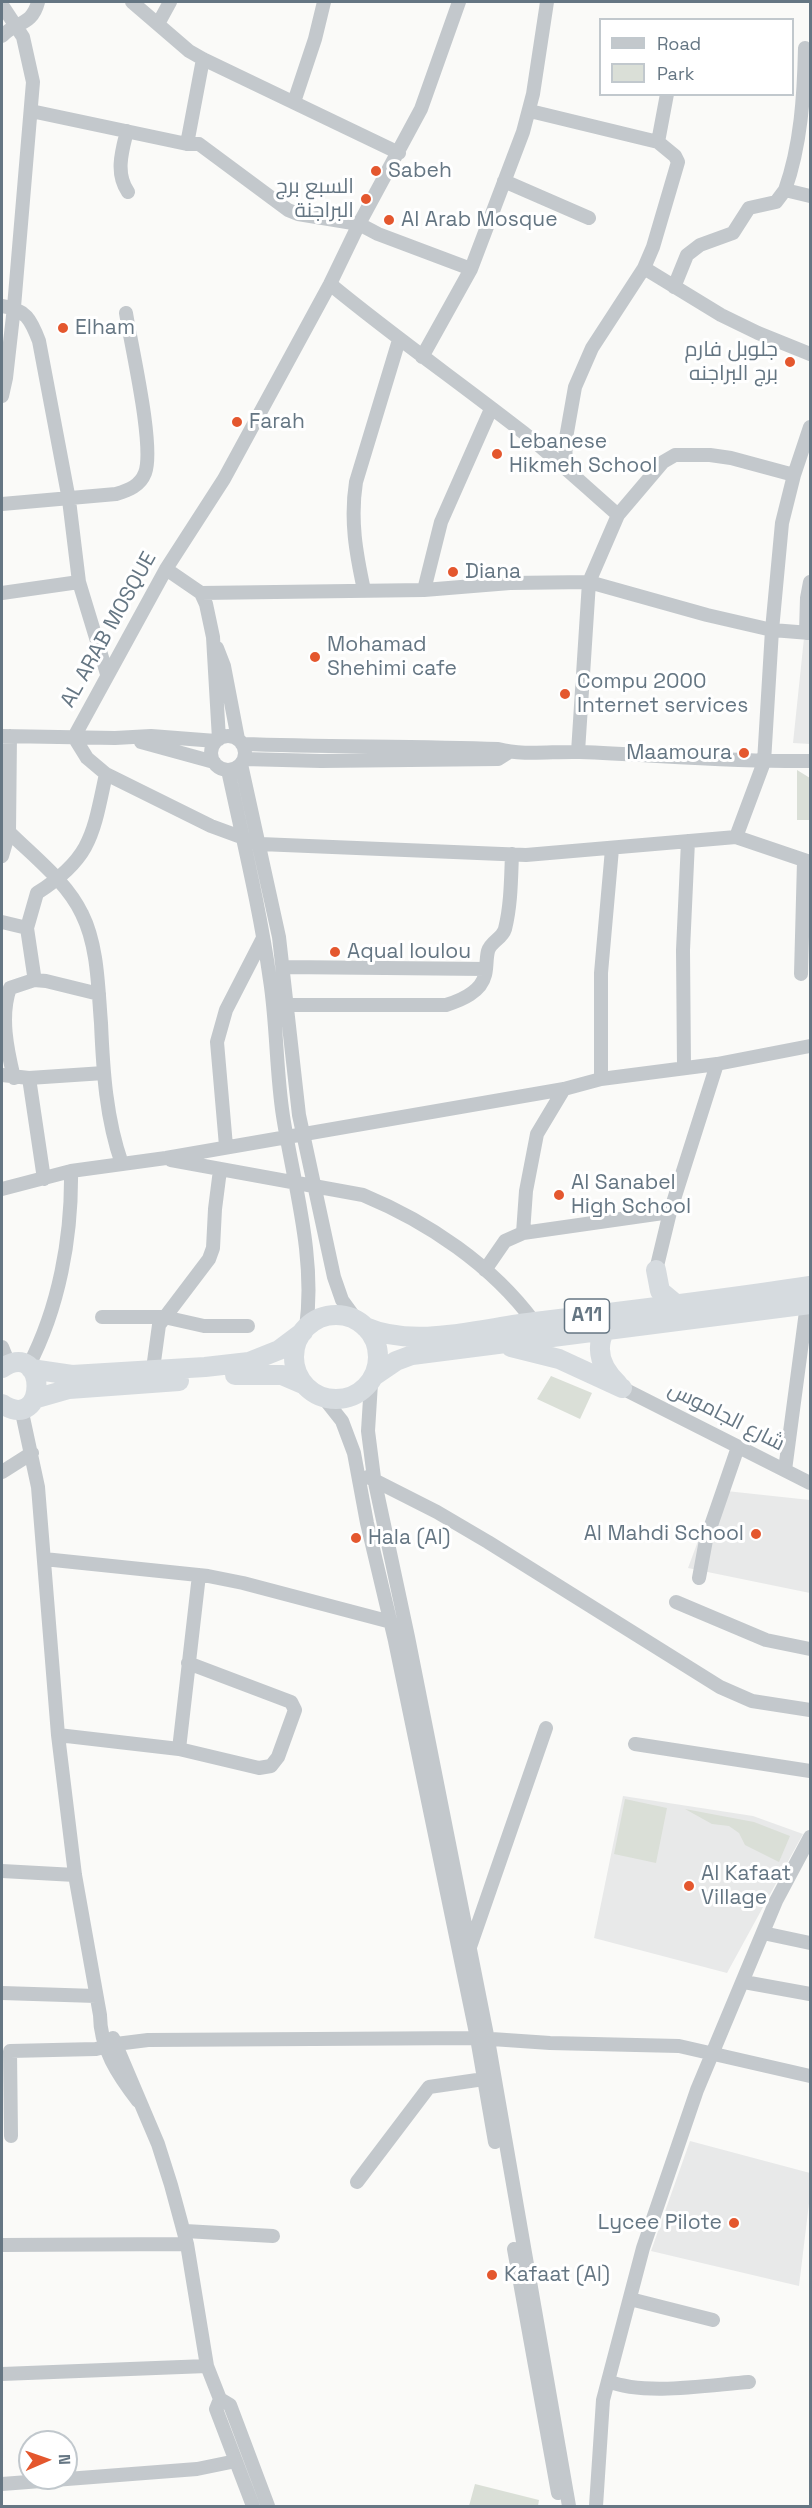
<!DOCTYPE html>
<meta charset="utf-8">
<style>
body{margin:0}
#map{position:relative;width:812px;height:2508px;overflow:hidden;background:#fafaf8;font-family:"Space Grotesk",sans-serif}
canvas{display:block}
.frame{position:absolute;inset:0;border:3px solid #657683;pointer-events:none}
.legend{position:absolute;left:599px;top:18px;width:195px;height:78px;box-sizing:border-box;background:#fff;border:2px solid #c1c8cd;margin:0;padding:8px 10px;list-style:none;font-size:18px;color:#657683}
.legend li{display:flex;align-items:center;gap:12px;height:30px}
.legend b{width:30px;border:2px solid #c1c8cd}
.north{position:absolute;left:18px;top:2430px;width:60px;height:60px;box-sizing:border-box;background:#fff;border:2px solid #c1c8cd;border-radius:50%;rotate:88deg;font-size:16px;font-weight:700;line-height:24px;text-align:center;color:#657683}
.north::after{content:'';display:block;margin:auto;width:21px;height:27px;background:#e4572e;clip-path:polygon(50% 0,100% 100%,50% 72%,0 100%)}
</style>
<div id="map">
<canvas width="812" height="2508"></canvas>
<div class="frame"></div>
<ul class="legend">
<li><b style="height:8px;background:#c3c8cc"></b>Road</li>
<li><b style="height:16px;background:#dadfd7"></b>Park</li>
</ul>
<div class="north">N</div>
</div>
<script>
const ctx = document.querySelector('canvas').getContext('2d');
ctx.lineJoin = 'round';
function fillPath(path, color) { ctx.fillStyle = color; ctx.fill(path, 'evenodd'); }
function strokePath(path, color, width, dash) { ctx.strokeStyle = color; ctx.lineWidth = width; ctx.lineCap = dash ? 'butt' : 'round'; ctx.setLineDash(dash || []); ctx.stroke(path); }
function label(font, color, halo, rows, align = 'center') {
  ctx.font = font + ' "Space Grotesk",Cairo,sans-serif'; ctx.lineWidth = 6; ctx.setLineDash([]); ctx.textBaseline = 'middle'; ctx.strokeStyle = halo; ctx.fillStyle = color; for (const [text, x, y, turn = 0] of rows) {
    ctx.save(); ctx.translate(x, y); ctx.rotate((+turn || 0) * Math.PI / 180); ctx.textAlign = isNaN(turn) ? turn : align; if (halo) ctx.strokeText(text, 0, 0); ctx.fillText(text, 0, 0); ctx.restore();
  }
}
const built = new Path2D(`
 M804,638h6v106l-17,-1z
 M717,1490l93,10v93l-122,-25z
 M623,1796l130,20 50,18 -76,139 -133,-35z
 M690,2141l120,32v22l-11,91 -148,-35z`);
const green = new Path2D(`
 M797,770l13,8v42h-13z
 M551,1376l41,17 -12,26 -43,-20z
 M625,1799l42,9 -11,55 -42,-9z
 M685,1809l69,13 36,14 -11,26 -34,-17 -6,-12 -10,-7 -17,-2z
 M475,2484l64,16 -1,6h-69z`);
const minor = new Path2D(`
 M132,2l57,49 14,8 196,94
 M459,2l-38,107 -62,115 -29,60 -106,195 -58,90 -92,168 13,21 19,16 105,52 49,18 266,11 210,-18 74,25
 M2,5l21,32 10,45 -19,225 -8,71 -4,18
 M158,24l12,-22
 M2,36c14,-15 30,-10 36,-34
 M805,48c-1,47 -4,97 -20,142l25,6
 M294,102l21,-63 9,-37
 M31,111l156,33h12l89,66 10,4 61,10 19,10 93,35
 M530,111l128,31 17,14 3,6 -25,85 -9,21 -52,80 -17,39 -9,51 -1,29
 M127,131c-5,20 -12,42 1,61
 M658,142l9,-48
 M187,144l16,-85
 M504,181l85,37
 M644,268l77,47 37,18 52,21
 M330,284c63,52 130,99 194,149 32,26 62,54 94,82
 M674,287l13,-32 13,-10 33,-12 16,-25 27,-6 9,-12
 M2,306c24,3 29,14 37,35l30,159 10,82 28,92
 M422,357l49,-88 52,-137 10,-38 14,-92
 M2,504l114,-10c13,-4 24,-8 29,-21 10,-26 -14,-128 -19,-160
 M166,569l35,24 5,11 7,33 6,102
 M364,590c-8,-37 -14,-70 -8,-108l43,-142
 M424,590l17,-68 50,-113
 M2,593l77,-11
 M201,593l223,-3 86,-7 79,-1 118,33 65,15 38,3
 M806,633l1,-35 3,-16
 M217,648l7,18 14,73
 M2,736l113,2 36,-2 65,5
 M211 753a17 17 0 1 1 34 0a17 17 0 1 1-34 0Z
 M141,742l73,20
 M242,744c86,3 171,2 256,5 26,7 55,2 82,3 77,3 154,10 230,9
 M578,752l11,-170 29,-67 45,-53 12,-7h35l21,3 63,17
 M244,759l77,2 177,-2 11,-7
 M241,764l38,173 20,178 35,162 8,23 16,22
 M228,770c15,70 32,139 42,210 7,45 6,91 13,136 11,70 33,141 23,212
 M9,832c25,25 58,50 73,82 16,32 16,74 19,109 2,47 5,96 21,141
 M736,837l28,-75 8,-132 10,-107 12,-48 16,-48
 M2,856l7,-24 1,-96
 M2,922l25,6 7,47v5l-24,8c-10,28 -3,61 4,90
 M27,928l10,-35c55,-35 56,-59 69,-119
 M284,967l202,2
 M801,974l3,-113
 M34,980l12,1 53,13
 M288,1005h158c16,-5 35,-13 39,-30 2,-8 1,-16 3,-24 3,-10 14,-12 17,-22 6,-24 6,-50 7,-75
 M684,1067l-1,-117 5,-109
 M2,1075l27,3 75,-5
 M29,1078l15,101
 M601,1079v-106l11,-124
 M226,1146l-9,-104 9,-32 37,-72
 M171,1160l192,35c65,27 129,70 171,127
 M2,1189l69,-18 95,-13 398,-69 37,-10 116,-15 93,-18
 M523,1233l3,-42 11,-57 27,-45
 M485,1270l20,-29 18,-8 147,-21
 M656,1270l14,-58 47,-148
 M102,1317h62l40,9h44
 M2,1347l7,17
 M28,1367c31,-59 44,-130 43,-196
 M153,1369l6,-44 50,-66 4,-11 2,-39 5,-39
 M371,1383l-3,48 6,47 34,159 80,403 81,466
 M622,1388l188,95
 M323,1397l19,24 12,32 13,70 28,118 82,397 18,104
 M21,1408l17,79 20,248 17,140 25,140c0,33 18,60 38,86
 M785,1470l22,-166
 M2,1472l30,-19
 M368,1477l69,35 51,30 232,145 32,14 58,9
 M44,1559l164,17 35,7 148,39
 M699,1578l7,-38 32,-93
 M676,1602l90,38 44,9
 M58,1735l121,14 80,19 12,-2 7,-9 17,-47 -4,-8 -103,-39
 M635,1744l175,27
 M179,1749l20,-174
 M2,1871l73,4
 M763,1933l47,10
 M470,1947l76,-219
 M744,1982l66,12
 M2,1993l94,3
 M113,2038l45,106 13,41 16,59 20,122 13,33 10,6 38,101
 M11,2136l-1,-85 86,-2 20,-5 32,-4 329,-2 73,5 129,3 131,30
 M357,2182l72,-95 55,-8
 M185,2231l88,5
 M2,2245l185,-1
 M514,2249l44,244
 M630,2299l83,21
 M2,2374l205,-8
 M608,2381c36,15 101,4 141,1
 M220,2399l-4,10 37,97
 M2,2484l195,-15 39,-8
 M596,2506l7,-106 40,-152 54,-158 79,-189 34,-64`);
const highway = new Path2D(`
 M656,1270l4,21 18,15
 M294 1357a42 42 0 1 1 84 0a42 42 0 1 1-84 0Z
 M365,1327c50,22 117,1 170,-5 92,-11 184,-22 275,-36
 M605,1330c-11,20 -3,39 13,54
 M511,1347l48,12 63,29
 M2,1368c46,-30 46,66 0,36
 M31,1369l41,6 133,-8 44,-5 30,-12 24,-18
 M235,1375h47l21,9
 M374,1376l22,-15 16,-6 398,-51
 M34,1399l35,-10 110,-8`);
const markers = [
 [376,171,6,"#e4572e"],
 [366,199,6,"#e4572e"],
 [389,220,6,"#e4572e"],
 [63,328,6,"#e4572e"],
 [790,362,6,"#e4572e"],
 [237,422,6,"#e4572e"],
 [497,454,6,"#e4572e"],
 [453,572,6,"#e4572e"],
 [315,657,6,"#e4572e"],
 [565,694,6,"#e4572e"],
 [744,753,6,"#e4572e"],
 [335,952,6,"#e4572e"],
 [559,1195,6,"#e4572e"],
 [756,1534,6,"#e4572e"],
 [356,1538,6,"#e4572e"],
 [689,1886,6,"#e4572e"],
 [734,2223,6,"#e4572e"],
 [492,2275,6,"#e4572e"]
];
const shields = [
 [587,1316,45]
];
const shieldNames = [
 ["A11",587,1316]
];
const poiNames = [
 ["Sabeh",388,171],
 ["السبع برج",354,187,"right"],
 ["البراجنة",354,211,"right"],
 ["Al Arab Mosque",401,220],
 ["Elham",75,328],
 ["جلوبل فارم",778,350,"right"],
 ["برج البراجنه",778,374,"right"],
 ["Farah",249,422],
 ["Lebanese",509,442],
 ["Hikmeh School",509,466],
 ["Diana",465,572],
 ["Mohamad",327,645],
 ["Shehimi cafe",327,669],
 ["Compu 2000",577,682],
 ["Internet services",577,706],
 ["Maamoura",732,753,"right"],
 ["Aqual loulou",347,952],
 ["Al Sanabel",571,1183],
 ["High School",571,1207],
 ["Al Mahdi School",744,1534,"right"],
 ["Hala (Al)",368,1538],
 ["Al Kafaat",701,1874],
 ["Village",701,1898],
 ["Lycee Pilote",722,2223,"right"],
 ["Kafaat (Al)",504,2275]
];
const streetNames = [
 ["AL ARAB MOSQUE",109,630,-61],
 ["شارع الجاموس",726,1417,27]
];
fillPath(built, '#e8e9e9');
fillPath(green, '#dadfd7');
strokePath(minor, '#c3c8cc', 14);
strokePath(highway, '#d6dbdf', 20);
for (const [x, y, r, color] of markers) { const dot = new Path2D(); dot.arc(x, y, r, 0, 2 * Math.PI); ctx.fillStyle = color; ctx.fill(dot); strokePath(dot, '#fff', 2); }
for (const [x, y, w] of shields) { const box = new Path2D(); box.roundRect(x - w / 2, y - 17, w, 34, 4.5); ctx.fillStyle = '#fff'; ctx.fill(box); strokePath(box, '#657683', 1.5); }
label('bold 20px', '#657683', null, shieldNames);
label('21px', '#657683', '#fff', poiNames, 'left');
label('21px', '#657683', '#fff', streetNames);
</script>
